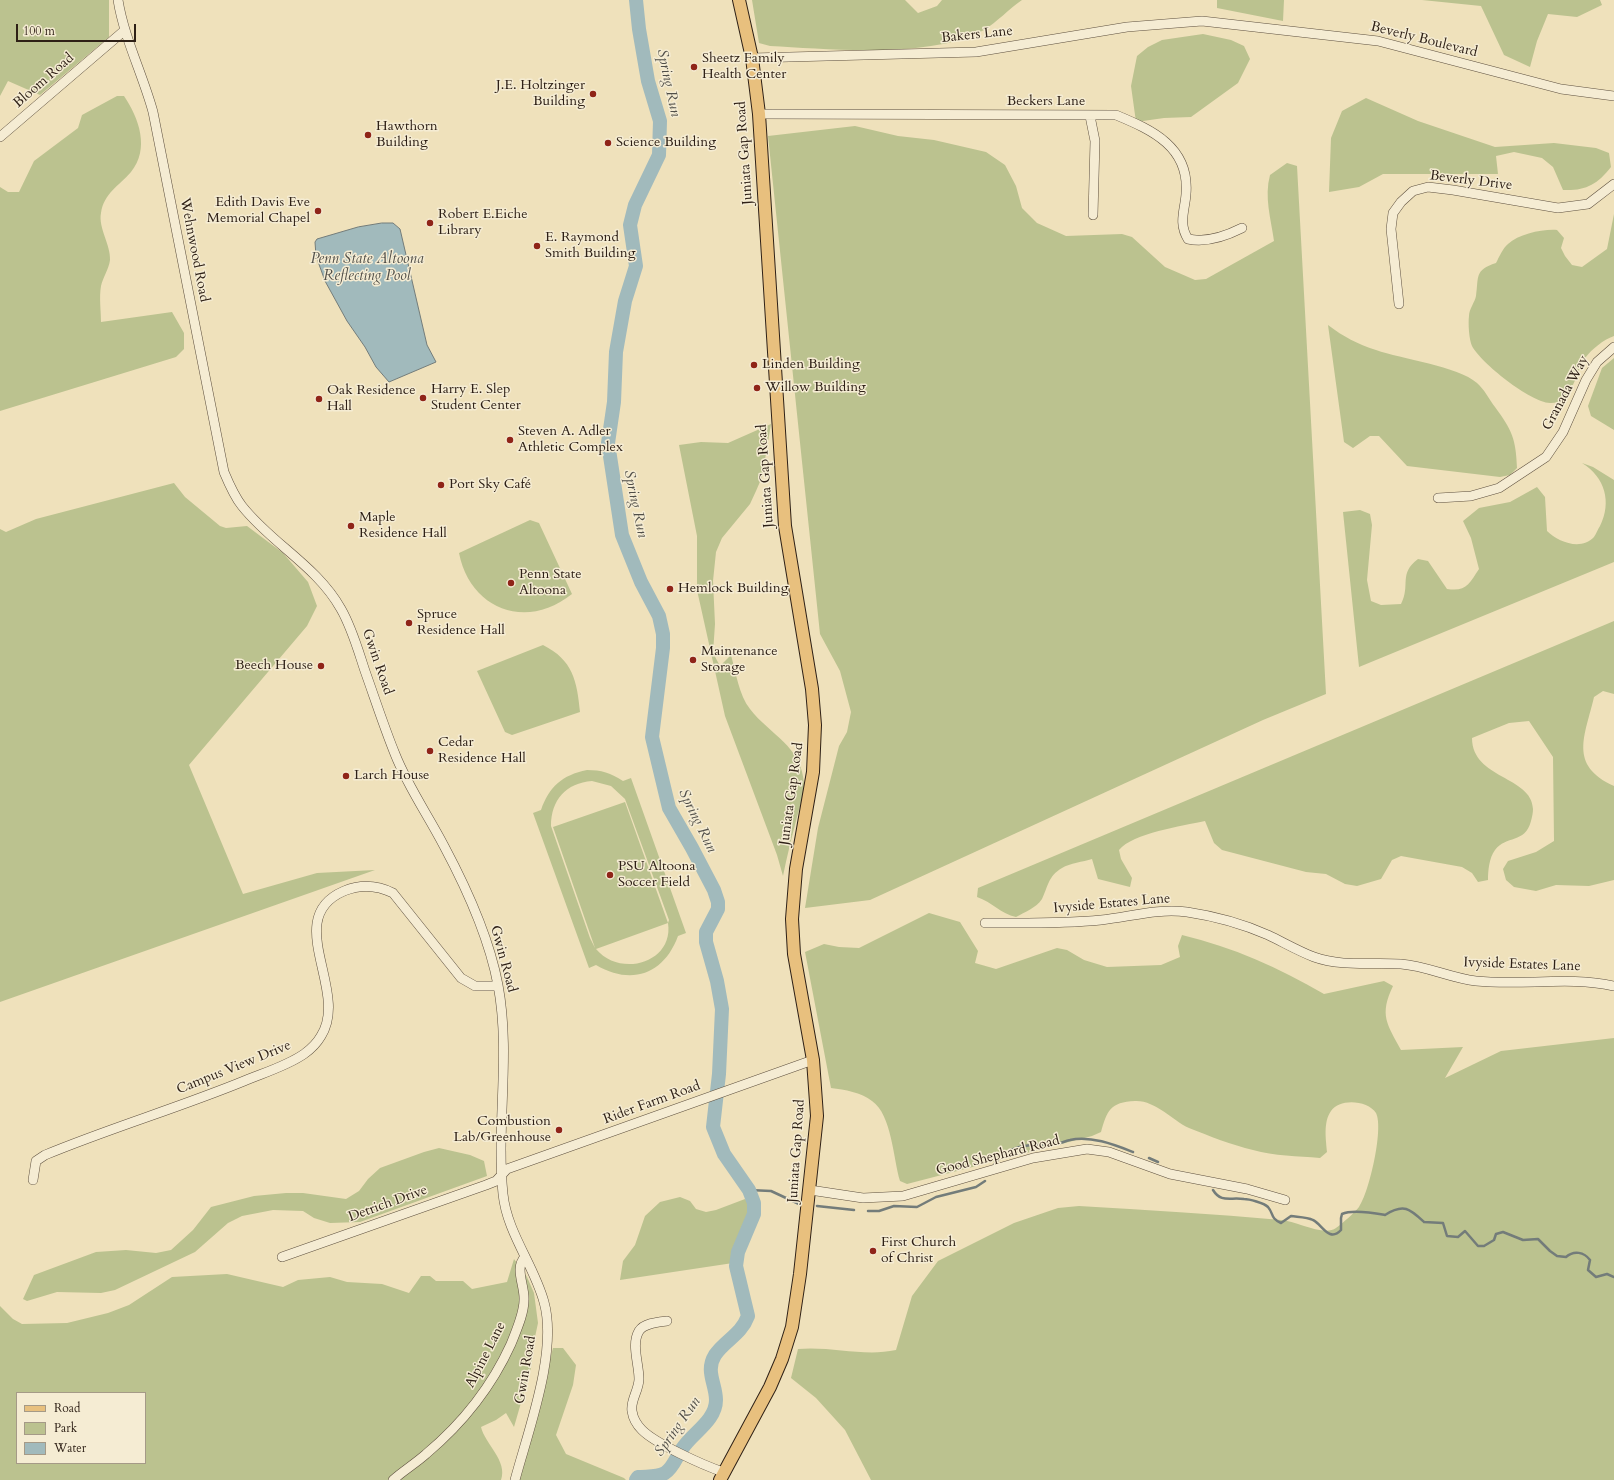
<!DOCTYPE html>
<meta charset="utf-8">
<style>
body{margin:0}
#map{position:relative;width:1614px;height:1480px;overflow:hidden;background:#efe1bb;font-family:Cardo,serif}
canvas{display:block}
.legend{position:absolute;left:16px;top:1392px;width:130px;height:72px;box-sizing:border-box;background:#f5ecd3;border:1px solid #a59a87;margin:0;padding:5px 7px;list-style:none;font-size:12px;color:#2e2016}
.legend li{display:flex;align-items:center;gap:8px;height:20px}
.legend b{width:20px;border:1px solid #a59a87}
.scale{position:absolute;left:16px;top:24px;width:120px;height:18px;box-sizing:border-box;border:2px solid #2e2016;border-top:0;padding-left:5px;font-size:12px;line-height:14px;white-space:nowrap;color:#2e2016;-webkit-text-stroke:3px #f5ecd3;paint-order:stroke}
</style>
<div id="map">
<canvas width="1614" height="1480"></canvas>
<ul class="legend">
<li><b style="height:5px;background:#e8c07e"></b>Road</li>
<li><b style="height:11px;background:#bbc28f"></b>Park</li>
<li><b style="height:11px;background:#a1babc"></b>Water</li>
</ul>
<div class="scale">100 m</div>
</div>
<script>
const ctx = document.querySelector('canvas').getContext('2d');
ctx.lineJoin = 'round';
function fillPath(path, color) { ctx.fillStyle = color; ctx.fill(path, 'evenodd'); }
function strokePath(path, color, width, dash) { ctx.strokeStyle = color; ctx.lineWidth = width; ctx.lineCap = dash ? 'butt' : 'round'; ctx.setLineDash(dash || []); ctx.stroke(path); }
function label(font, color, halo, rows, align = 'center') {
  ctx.font = font + ' Cardo,serif'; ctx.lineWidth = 3; ctx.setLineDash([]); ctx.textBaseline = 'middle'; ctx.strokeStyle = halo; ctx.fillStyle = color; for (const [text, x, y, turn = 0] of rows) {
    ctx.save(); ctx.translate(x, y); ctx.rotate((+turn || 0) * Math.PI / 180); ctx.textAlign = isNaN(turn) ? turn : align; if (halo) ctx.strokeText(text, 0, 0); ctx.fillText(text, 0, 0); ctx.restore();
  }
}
const green = new Path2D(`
 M0,0h109v37l-69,58 -32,-14 -8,15z
 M752,0h153l13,13 19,-7 5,-6h80c-13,9 -25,22 -38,30 -53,29 -155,19 -214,16l-11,-3z
 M1217,0h67l-1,21 -66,-13z
 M1422,0h178l2,5 -25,12 -29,-3 -11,27 -7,26 -26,-12 -23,-49z
 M1203,34l28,6 13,6 6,13 -12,24 -47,34 -27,1 -28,4 -5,-36 6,-30 11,-9 14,-7z
 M117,96h7c15,22 26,53 7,76 -12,14 -27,21 -30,41 -3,15 10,32 9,47 -1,9 -7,17 -9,26 -2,11 0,25 0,36l71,-10 12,21v16l-8,8 -176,54v-224l8,5h11l15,-31 44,-33 4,-13z
 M1366,98l52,23 77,26 59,-4 42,5 13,5 2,14c-14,18 -26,24 -48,23l-10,-23 -11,-9 -28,-6 -18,4 2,18h-115l-24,13 -30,5 2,-54 11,-27z
 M855,126l43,10 36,4 52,12 19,13 11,21 6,22 15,15 29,13 56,-2 10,3 33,30 30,13 11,-1 68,-38c-3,-22 -10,-44 -4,-66l17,-12 10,3 29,528 -63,26 -393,180 -65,8 13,-80 21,-82 8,-14 4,-20 -11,-41 -20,-37 -52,-498z
 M1614,214v122c-11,4 -22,13 -29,22 -9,14 -13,46 -35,45 -20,-1 -69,-40 -78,-57 -3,-6 -4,-23 -3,-30 0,-7 6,-14 7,-20 3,-19 -2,-26 20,-33 3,-6 7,-15 12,-19 11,-10 34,-15 49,-14l7,8 -3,10 4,8 7,9 10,2 25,-18z
 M1328,325c16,12 29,19 48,25 25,9 82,16 101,33 7,6 12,16 18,24 17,23 21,32 22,61l-7,7 -10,2 -93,-11 -28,-30h-9l-17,12 -9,-6z
 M1614,358v72l-23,-14 -3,-10 14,-38z
 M771,424l-9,53 -6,14 -6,13 -28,34 -6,14 -3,29 2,43 -2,29 7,13 11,-11c5,18 8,40 19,54 20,26 52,37 54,75 0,11 -4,22 -7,33 -5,19 -10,39 -14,59l-6,-21 -52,-139 -28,-126v-54l-18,-91 22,-3 27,1z
 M1582,463l11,4 21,13v82l-255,105 -16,-155 17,-2 10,4 2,11 -5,55 4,21 10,4 20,-1c10,-19 -3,-30 17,-45l10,2 19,28c19,3 22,-5 32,-20l-8,-31 -8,-17 16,-13 31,-6 27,-15 8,10 2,34c11,11 34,20 47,6 2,-3 4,-8 6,-11 12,-24 5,-49 -18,-63z
 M174,483l11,14 35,29 6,2 21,-2 36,27 25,29 9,24 -10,20 -118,139 54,129 74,-21 58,-3 -375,132v-473l6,3 30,-13z
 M530,520l9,3 33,71c-46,37 -102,15 -113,-41z
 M1614,621v73l-11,-3 -9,6c-9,39 -26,68 20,89v94l-25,6 -33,-1 -20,6 -22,-4 -8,-7 -3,-11 5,-8 28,-9 18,-11 -1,-84 -24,-36 -20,2 -37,15c0,41 60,38 61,71 0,4 -1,8 -2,12 -6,23 -25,14 -36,29 -6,8 -7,21 -7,30l-10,2 -6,-9 -10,-6 -61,-11 -9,4 -11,19 -24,7 -12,-2 -19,-10 -20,-2 -84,-22 -8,-7 -9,-22c-23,5 -72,12 -86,29l2,9 11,19 -2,9 -32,-8 -6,-20c-9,3 -22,4 -30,9 -14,8 -14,19 -20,31 -6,9 -17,13 -26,18 -15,-3 -24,-15 -39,-20l1,-9z
 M543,645c30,15 34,36 37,67l-68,23 -7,-3 -28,-61z
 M587,770c14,0 24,3 36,11l8,-3 55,155 -8,3c-14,38 -46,50 -82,29l-7,3 -56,-155 8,-3c8,-23 21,-35 46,-40zM592,781l19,5 14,13 44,121 -1,3 -43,-121 -72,25 42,121 -5,-10 -39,-112c0,-26 15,-43 41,-45zM668,923c6,40 -48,55 -72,26z
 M929,913l31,9 18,29 -3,12 21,6 61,-21 10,2 17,10 23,7 54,-2 19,-8 -2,-11 4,-11c51,12 97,33 142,59l60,-13 9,5c-14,29 -6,38 8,64l62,-3 -18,31 56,-27 113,-13v442h-743l-26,-50 -29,-32 -25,-20 7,-29c33,-3 66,8 98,1l16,-54 26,-35 76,-38 44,-15 21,-2c67,4 135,8 202,14 16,1 43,17 55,8 8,-6 17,-14 23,-21 10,-14 25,-78 17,-94 -8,-13 -37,-15 -45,-2 -8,11 -5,29 -4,41l-7,6c-22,-2 -46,-2 -67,-8 -21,-5 -44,-14 -64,-22 -17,-8 -34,-28 -54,-27 -25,1 -28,10 -34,31l-9,4 -185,48 -7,-3c-7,-23 -8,-66 -28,-80 -11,-9 -27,-11 -41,-13l-26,-136 19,-8 15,3 20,1z
 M439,1148l31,7 14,6 3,15 -127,46 -30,1 -16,-5 -11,-7 -30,-1 -31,6 -14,7 -33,29 -80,38 -14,3 -44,-1 -30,9 -4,-2 11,-24 62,-23 30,-2 30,3 15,-3 22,-20 18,-23 43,-11 32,-3h17l43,6 13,-8 9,-12 12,-11 44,-16z
 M680,1197l10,4 6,8 10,3 10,-2 29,-11 7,8c-3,21 -5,39 -19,56l-113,17 3,-19 12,-16 10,-29 15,-14z
 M514,1259l13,18 7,16 4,30 -3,14 -4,31 -17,59 -8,-14 -10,7 -15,7c4,17 27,34 20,53h-501v-174l13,13 9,5 45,-1 41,-10 21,-8 43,-28 55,-3 56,13 15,-7 32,-3 17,5 35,2 27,9 12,-17h9l6,5h27l9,8 35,-7zM17,1393h128v70h-128z
 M553,1348h10l13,17 -3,20 -17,50 10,19 58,24 2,2h-108z`);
const water = new Path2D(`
 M382,223h11l7,6 27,116 9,17 -47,20 -13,-15 -11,-20 -18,-26 -22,-40 -9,-25 -1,-14 2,-3 41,-12z`);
const stream = new Path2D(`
 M1149,1158l9,4
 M994,1165c14,-22 38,-20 61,-21 6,0 9,-3 15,-4 20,-5 45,5 63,12
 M749,1190l22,1 28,13
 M1213,1190c8,13 17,7 31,9 5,0 20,4 24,8 6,7 2,11 13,16l10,-7c6,1 16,1 22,4 9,4 16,23 28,10v-12l1,-4c11,-5 32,-1 43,1 19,-12 25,-6 39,7l19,1 4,13 11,1 7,-6 13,15h6l10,-6 2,-6 7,-2 20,8 15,-1 12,12 7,5 9,1c8,-7 18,-5 24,3l-2,10 8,7 11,-3 7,3
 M817,1206l37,4
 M868,1211h11l15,-5 23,1 19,-10 40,-10 9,-6`);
const river = new Path2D(`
 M636,1480l2,-3c8,-1 19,1 27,-4 9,-6 11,-16 17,-24 10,-16 34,-28 34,-49 0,-16 -11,-29 -1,-45 10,-15 26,-20 33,-39l-12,-50 2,-14 16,-38v-11l-5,-13 -25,-36 -11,-27 6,-53 3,-65 -5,-28 -11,-39v-10l12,-23v-7l-4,-12 -22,-42 -23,-40 -17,-71 11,-89v-14l-4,-18 -18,-34 -19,-47 -14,-92 6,-41 2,-50 9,-51 11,-35 -6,-41 5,-20 24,-50 1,-34 -12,-40 -9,-52 -3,-29`);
const minor = new Path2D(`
 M118,0c6,38 25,75 35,112l71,360c5,12 10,24 18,34 30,38 75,60 99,103 11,19 17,41 24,62 10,28 19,56 30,83 13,33 33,61 49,92 23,43 45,91 54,139 13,69 -2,140 5,209 4,39 31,71 41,108 14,50 -16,129 -29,178
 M752,58l224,-6 151,-25 75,-6 176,20 183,48 53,7
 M759,114l357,1c36,15 74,32 70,79 -1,16 -8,29 2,45 18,4 38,-3 54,-11
 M1090,116l5,25 -2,74
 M0,137l125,-107
 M1399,304l-8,-75 2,-16 8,-11 12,-11 15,-4 25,3 105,18 30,-4 26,-20
 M1438,498l33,-2 28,-8 47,-31 17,-25 23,-52 11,-18 17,-15
 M985,923c39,0 78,1 116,-3 29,-3 56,-12 86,-8 27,4 56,12 81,23 15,7 30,16 46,22 28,10 58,5 87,7 26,2 49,14 75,17 46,5 93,-5 138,5
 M33,1180l3,-19 9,-6c65,-27 133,-47 199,-74 19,-8 43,-15 60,-27 7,-5 13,-11 17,-18 29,-45 -40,-118 23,-145 17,-7 33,-6 49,2l68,85 14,8h23
 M810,1190l53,8 40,-2 130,-38 54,-9 22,3 61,22 77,15 38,11
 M282,1257l204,-72 10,-4 11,-12 306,-109
 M667,1321c-9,1 -23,2 -28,10 -8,13 0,33 0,48 0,11 -9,22 -7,32 1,7 5,14 10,19 14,14 61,35 81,42
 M393,1480c10,-9 23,-17 33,-26 37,-31 65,-66 85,-110 5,-13 13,-30 13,-44 1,-14 -10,-32 1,-43`);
const major = new Path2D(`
 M720,1480l50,-93 12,-28 10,-32 8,-53 17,-158 -4,-56 -19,-106 -2,-35 4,-50 17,-97 2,-47 -3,-36 -27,-163 -26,-412 -7,-56 -13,-58`);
const markers = [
 [694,67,4,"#8f2418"],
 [593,94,4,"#8f2418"],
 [368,135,4,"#8f2418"],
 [608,143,4,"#8f2418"],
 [318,211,4,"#8f2418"],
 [430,223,4,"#8f2418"],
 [537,246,4,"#8f2418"],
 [754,365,4,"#8f2418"],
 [757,388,4,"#8f2418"],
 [423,398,4,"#8f2418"],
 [319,399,4,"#8f2418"],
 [510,440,4,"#8f2418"],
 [441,485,4,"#8f2418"],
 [351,526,4,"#8f2418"],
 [511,583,4,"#8f2418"],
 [670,589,4,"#8f2418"],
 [409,623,4,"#8f2418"],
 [693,660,4,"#8f2418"],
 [321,666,4,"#8f2418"],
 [430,751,4,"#8f2418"],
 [346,776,4,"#8f2418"],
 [610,875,4,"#8f2418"],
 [559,1130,4,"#8f2418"],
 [873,1251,4,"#8f2418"]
];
const streetNames = [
 ["Bakers Lane",977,35,-6],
 ["Beverly Boulevard",1424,40,14],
 ["Bloom Road",44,81,-41],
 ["Beckers Lane",1046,102],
 ["Juniata Gap Road",745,153,-94],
 ["Beverly Drive",1471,181,7],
 ["Wehnwood Road",194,250,79],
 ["Granada Way",1566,393,-62],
 ["Juniata Gap Road",766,476,-94],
 ["Gwin Road",377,662,71],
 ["Juniata Gap Road",792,794,-82],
 ["Ivyside Estates Lane",1112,904,-5],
 ["Gwin Road",503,959,75],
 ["Ivyside Estates Lane",1522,965,2],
 ["Campus View Drive",234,1068,-22],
 ["Rider Farm Road",652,1103,-20],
 ["Juniata Gap Road",797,1151,-86],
 ["Good Shephard Road",998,1156,-14],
 ["Detrich Drive",388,1204,-20],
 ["Alpine Lane",486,1355,-63],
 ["Gwin Road",526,1370,-80]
];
const poiNames = [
 ["Sheetz Family",702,59],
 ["Health Center",702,75],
 ["J.E. Holtzinger",585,86,"right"],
 ["Building",585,102,"right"],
 ["Hawthorn",376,127],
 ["Building",376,143],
 ["Science Building",616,143],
 ["Edith Davis Eve",310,203,"right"],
 ["Memorial Chapel",310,219,"right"],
 ["Robert E.Eiche",438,215],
 ["Library",438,231],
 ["E. Raymond",545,238],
 ["Smith Building",545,254],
 ["Linden Building",762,365],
 ["Willow Building",765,388],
 ["Harry E. Slep",431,390],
 ["Student Center",431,406],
 ["Oak Residence",327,391],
 ["Hall",327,407],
 ["Steven A. Adler",518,432],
 ["Athletic Complex",518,448],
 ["Port Sky Café",449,485],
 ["Maple",359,518],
 ["Residence Hall",359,534],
 ["Penn State",519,575],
 ["Altoona",519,591],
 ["Hemlock Building",678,589],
 ["Spruce",417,615],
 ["Residence Hall",417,631],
 ["Maintenance",701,652],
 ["Storage",701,668],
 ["Beech House",313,666,"right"],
 ["Cedar",438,743],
 ["Residence Hall",438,759],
 ["Larch House",354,776],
 ["PSU Altoona",618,867],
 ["Soccer Field",618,883],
 ["Combustion",551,1122,"right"],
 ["Lab/Greenhouse",551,1138,"right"],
 ["First Church",881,1243],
 ["of Christ",881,1259]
];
const waterNames = [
 ["Spring Run",668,83,78],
 ["Penn State Altoona",367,260],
 ["Reflecting Pool",367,277],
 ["Spring Run",635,504,78],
 ["Spring Run",697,821,64],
 ["Spring Run",678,1427,-55]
];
fillPath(green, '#bbc28f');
fillPath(water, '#a1babc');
strokePath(water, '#737c7a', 1);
strokePath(stream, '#737c7a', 2.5);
strokePath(river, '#a1babc', 14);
strokePath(minor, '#5e503f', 10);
strokePath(major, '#2e2016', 14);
strokePath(minor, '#f5ecd3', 9);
strokePath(major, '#e8c07e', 12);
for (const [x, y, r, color] of markers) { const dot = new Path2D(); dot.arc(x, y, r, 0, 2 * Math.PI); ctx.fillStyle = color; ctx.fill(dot); strokePath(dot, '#f5ecd3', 1.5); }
label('14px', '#2e2016', '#f5ecd3', streetNames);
label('14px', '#2e2016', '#f5ecd3', poiNames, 'left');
label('italic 15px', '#504e48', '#f5ecd3', waterNames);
</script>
